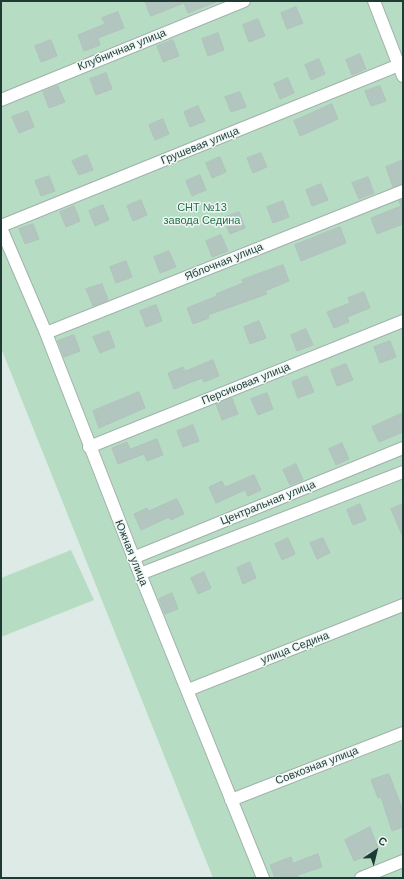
<!DOCTYPE html>
<meta charset="utf-8">
<style>
body{margin:0}
#map{position:relative;width:404px;height:879px;overflow:hidden;background:#deeae6;font-family:Arial,sans-serif}
canvas{display:block}
.frame{position:absolute;inset:0;border:2px solid #1f3a35;pointer-events:none}
.north{position:absolute;left:356px;top:831px;width:40px;height:40px;-webkit-text-stroke:3px #eef7f3;paint-order:stroke;rotate:35deg;font-size:11px;font-weight:700;line-height:16px;text-align:center;color:#1f3a35}
.north::after{content:'';display:block;margin:auto;width:14px;height:18px;background:#1f3a35;clip-path:polygon(50% 0,100% 100%,50% 72%,0 100%)}
</style>
<div id="map">
<canvas width="404" height="879"></canvas>
<div class="frame"></div>
<div class="north">С</div>
</div>
<script>
const ctx = document.querySelector('canvas').getContext('2d');
ctx.lineJoin = 'round';
function fillPath(path, color) { ctx.fillStyle = color; ctx.fill(path, 'evenodd'); }
function strokePath(path, color, width, dash) { ctx.strokeStyle = color; ctx.lineWidth = width; ctx.lineCap = dash ? 'butt' : 'round'; ctx.setLineDash(dash || []); ctx.stroke(path); }
function label(font, color, halo, rows, align = 'center') {
  ctx.font = font + ' Arial,sans-serif'; ctx.lineWidth = 3; ctx.setLineDash([]); ctx.textBaseline = 'middle'; ctx.strokeStyle = halo; ctx.fillStyle = color; for (const [text, x, y, turn = 0] of rows) {
    ctx.save(); ctx.translate(x, y); ctx.rotate((+turn || 0) * Math.PI / 180); ctx.textAlign = isNaN(turn) ? turn : align; if (halo) ctx.strokeText(text, 0, 0); ctx.fillText(text, 0, 0); ctx.restore();
  }
}
const green = new Path2D(`
 M1,1h402v877h-190l-212,-530z
 M71,550l23,50 -93,37v-59z`);
const building = new Path2D(`
 M145,1h71v1l-28,11 -4,-10 -33,13z
 M296,7l7,16 -16,6 -6,-16z
 M118,12l6,16 -26,10 2,7 -16,6 -6,-16 27,-11 -3,-6z
 M258,19l7,17 -16,6 -6,-17z
 M218,33l6,17 -16,6 -6,-17z
 M51,40l6,16 -16,6 -6,-16z
 M173,40l6,16 -16,6 -6,-16z
 M360,54l6,15 -14,6 -6,-15z
 M319,59l6,15 -14,6 -6,-15z
 M106,73l6,16 -16,6 -6,-16z
 M288,78l6,15 -14,6 -6,-15z
 M58,86l7,16 -16,6 -6,-16z
 M380,86l6,15 -15,5 -6,-15z
 M240,92l6,15 -15,5 -6,-15z
 M332,104l6,15 -38,17 -6,-15z
 M198,106l7,15 -15,6 -6,-15z
 M28,111l6,16 -15,6 -7,-16z
 M163,119l6,15 -14,6 -6,-15z
 M261,153l6,14 -14,6 -6,-15z
 M87,155l6,15 -14,5 -7,-14z
 M220,157l6,15 -14,6 -6,-15z
 M403,160v24l-10,3 -7,-20z
 M200,175l6,15 -14,6 -6,-15z
 M49,176l6,15 -14,5 -6,-15z
 M368,177l6,16 -15,6 -7,-16z
 M321,184l7,16 -16,6 -6,-16z
 M403,199v25l-26,10 -6,-16 30,-12 -2,-5z
 M141,200l6,15 -14,6 -6,-15z
 M283,201l6,16 -16,6 -6,-16z
 M103,205l6,15 -14,6 -6,-15z
 M74,206l6,15 -14,6 -6,-15z
 M239,212l6,16 -15,6 -7,-16z
 M33,224l6,15 -14,5 -6,-15z
 M340,227l6,16 -45,18 -6,-16z
 M221,235l7,16 -16,6 -6,-16z
 M169,251l7,16 -16,6 -6,-16z
 M126,261l6,16 -16,6 -6,-16z
 M283,265l6,16 -24,10 2,3 -59,21 1,3 -16,6 -6,-16 30,-12 -1,-2 27,-11 -1,-3z
 M102,284l6,16 -15,6 -7,-17z
 M364,292l6,16 -23,9 2,5 -15,6 -7,-16 23,-9 -2,-5z
 M156,305l6,16 -16,6 -6,-16z
 M259,321l7,17 -16,6 -6,-17z
 M306,329l7,16 -16,6 -6,-16z
 M109,331l6,16 -15,6 -7,-16z
 M74,335l6,16 -16,6 -6,-16z
 M390,341l6,16 -16,6 -6,-16z
 M213,360l6,16 -15,6 -2,-4 -28,11 -6,-16 15,-6 2,4z
 M346,364l7,16 -16,6 -6,-16z
 M307,376l7,16 -16,6 -6,-16z
 M139,392l6,16 -46,20 -6,-17z
 M267,393l6,16 -15,6 -7,-16z
 M232,398l6,16 -16,6 -6,-16z
 M403,413v19l-24,10 -7,-15z
 M193,425l6,16 -16,6 -6,-16z
 M157,439l6,16 -16,6 -3,-7 -26,10 -6,-16 15,-6 3,7z
 M342,443l7,16 -13,6 -7,-16z
 M296,464l7,16 -13,5 -7,-15z
 M254,475l7,15 -13,6 -3,-6 -29,13 -7,-16 13,-6 3,6z
 M177,499l7,15 -13,6 -2,-3 -28,13 -7,-16 13,-6 1,3z
 M360,504l6,16 -13,5 -6,-15z
 M403,504v33l-12,-28z
 M288,538l7,16 -13,6 -7,-16z
 M323,538l7,15 -13,6 -7,-16z
 M250,562l6,16 -13,6 -6,-16z
 M204,572l7,16 -13,6 -7,-16z
 M172,593l6,16 -13,5 -6,-15z
 M389,774l14,37v16l-11,4 -11,-34 -3,1 -7,-18z
 M370,827l8,21 -13,5 1,3 -12,5 -9,-21z
 M318,854l4,13 -24,8 1,3h-24l-5,-13 21,-8 2,6z`);
const minor = new Path2D(`
 M374,1l29,75
 M1,100l243,-99
 M1,226l398,-161
 M1,228l45,105 94,241 123,304
 M46,333l357,-142
 M89,447l314,-126
 M133,558l270,-110
 M140,574l263,-102
 M188,690l215,-85
 M231,800l172,-67
 M361,878l42,-17`);
const streetNames = [
 ["Клубничная улица",122,50,-22],
 ["Грушевая улица",200,146,-22],
 ["Яблочная улица",224,262,-22],
 ["Персиковая улица",246,384,-22],
 ["Центральная улица",268,503,-22],
 ["Южная улица",131,553,68],
 ["улица Седина",295,648,-21],
 ["Совхозная улица",317,766,-21]
];
const parkNames = [
 ["СНТ №13",202,208],
 ["завода Седина",202,221]
];
fillPath(green, '#b6dcc4');
fillPath(building, '#b3c5bf');
strokePath(building, '#b0c3bd', 1);
strokePath(minor, '#a1b2ad', 14);
strokePath(minor, '#fff', 12);
label('11px', '#1f3a35', '#eef7f3', streetNames);
label('11px', '#28714c', '#eef7f3', parkNames);
</script>
